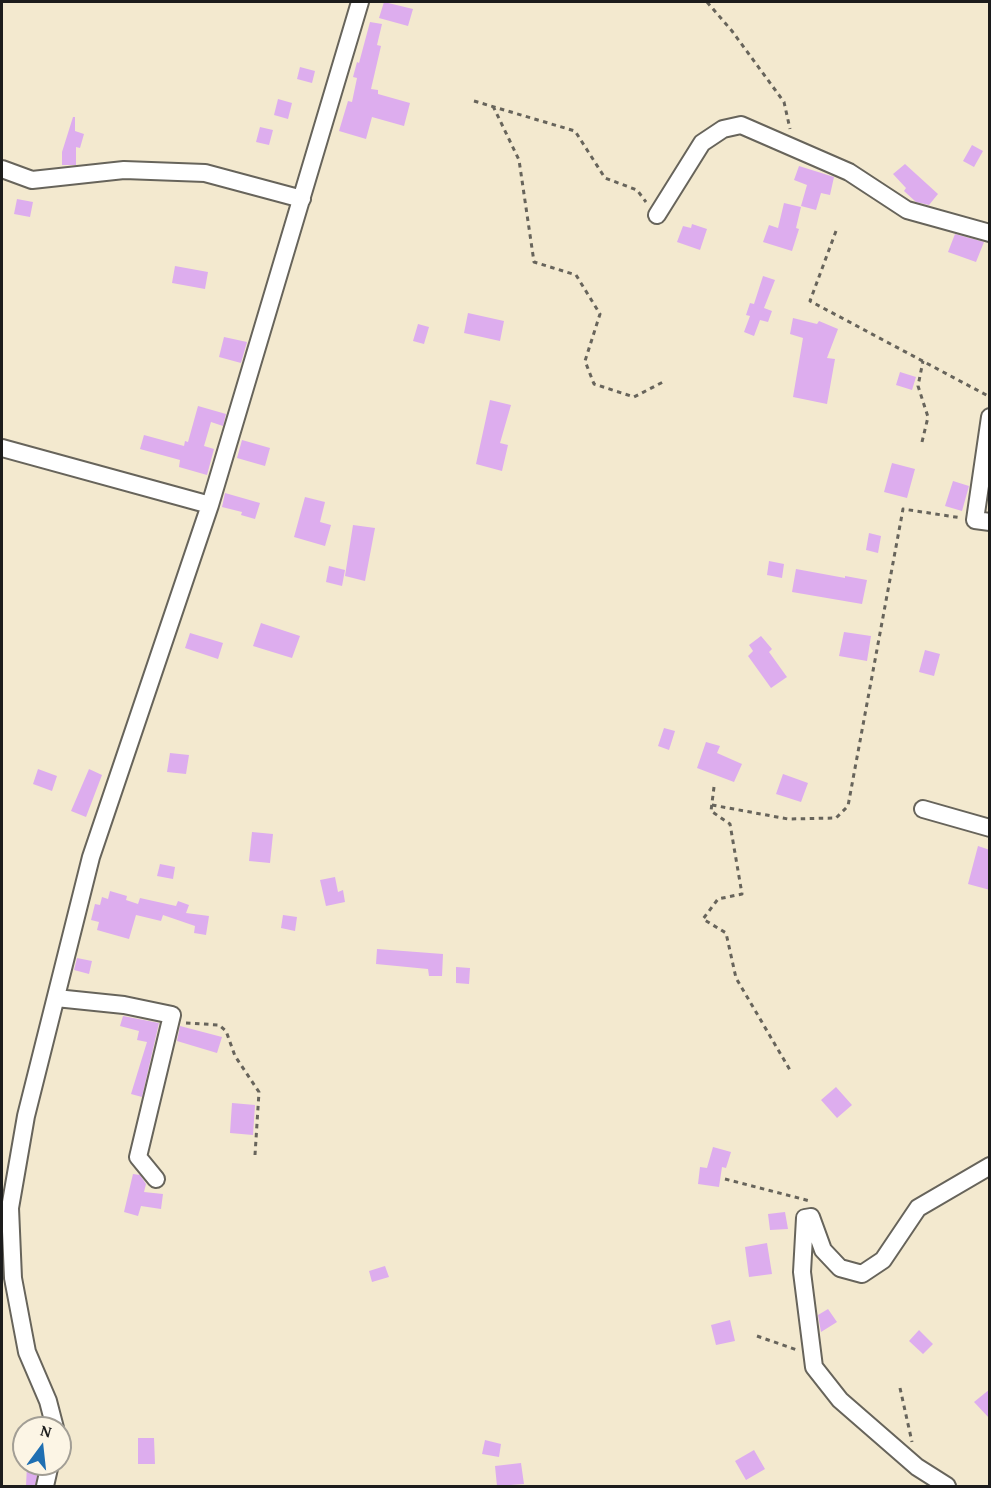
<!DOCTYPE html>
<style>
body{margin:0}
#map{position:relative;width:991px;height:1488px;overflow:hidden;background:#f3e9cf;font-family:"Gentium Book Plus",serif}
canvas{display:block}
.frame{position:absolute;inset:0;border:3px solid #1c1c1c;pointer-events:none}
.north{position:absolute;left:12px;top:1416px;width:60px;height:60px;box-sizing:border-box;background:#fcf5e5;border:2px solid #a29e95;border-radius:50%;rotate:15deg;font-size:16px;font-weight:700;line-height:24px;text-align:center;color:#1c1c1c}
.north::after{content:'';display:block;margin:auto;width:21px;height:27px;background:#1f6fb2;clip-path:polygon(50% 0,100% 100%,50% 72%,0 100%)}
</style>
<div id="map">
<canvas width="991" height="1488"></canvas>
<div class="frame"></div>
<div class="north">N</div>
</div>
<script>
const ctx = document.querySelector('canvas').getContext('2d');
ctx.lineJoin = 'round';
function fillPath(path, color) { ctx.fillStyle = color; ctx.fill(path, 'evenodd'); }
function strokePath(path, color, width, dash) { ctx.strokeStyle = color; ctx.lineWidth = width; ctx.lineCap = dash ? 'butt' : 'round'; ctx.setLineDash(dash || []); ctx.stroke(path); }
const building = new Path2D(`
 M384,2l29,7 -5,17 -29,-8z
 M370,22l12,2 -5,21 4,1 -10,43 7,1v4l32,9 -6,23 -32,-9 -6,22 -27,-8 9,-30 4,1 5,-24 -4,-1 4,-15 2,1z
 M300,67l15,4 -3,12 -15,-4z
 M278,99l14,4 -4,16 -14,-4z
 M73,117h2v14l9,3 -4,14 -4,-1v18h-14v-13z
 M260,127l13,3 -4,15 -13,-3z
 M972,145l11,6 -9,16 -11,-6z
 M905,164l33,30 -9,11 -13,-3 -12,-11 2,-3 -13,-14z
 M799,166l35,11 -4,18 -9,-2 -5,17 -15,-4 6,-21 -13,-5z
 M17,199l16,3 -3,15 -16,-3z
 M784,203l17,4 -5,21 3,1 -7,22 -29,-9 6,-17 9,3z
 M692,224l15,5 -7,21 -23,-8 6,-16 8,2z
 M955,234l29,8 -8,20 -28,-10z
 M175,266l33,6 -3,17 -33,-6z
 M763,276l12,4 -11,28 8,3 -4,11 -8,-2 -6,16 -10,-4 6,-16 -4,-1 4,-12 4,1z
 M468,313l36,8 -4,20 -36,-8z
 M793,318l24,6 2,-3 19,8 -11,29 8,1 -8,45 -34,-7 10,-59 -13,-4z
 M418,324l11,3 -5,17 -11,-3z
 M224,337l23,5 -6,21 -22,-6z
 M900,372l16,5 -4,13 -16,-5z
 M490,400l21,5 -11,38 8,2 -6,26 -26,-7z
 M198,406l28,8 -3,12 -12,-4 -7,24 10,3 -7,26 -28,-8 1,-7 -40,-11 4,-14 40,11 1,-5 3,1z
 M242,440l28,8 -5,18 -28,-8z
 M892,463l23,6 -8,29 -23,-6z
 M953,481l16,5 -7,25 -17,-5z
 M225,493l35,10 -5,16 -14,-4 1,-3 -20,-5z
 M305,497l20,5 -5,20 11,3 -6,21 -31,-9z
 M353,525l22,3 -10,53 -20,-5z
 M869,533l12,3 -3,17 -12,-3z
 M769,561l15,3 -2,14 -15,-3z
 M329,566l16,4 -3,16 -16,-4z
 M796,569l49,9v-2l22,4 -5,24 -70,-12z
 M261,623l39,13 -8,22 -39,-12z
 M844,632l27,4 -4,25 -28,-5z
 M190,633l33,10 -5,16 -33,-11z
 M761,636l11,13 -3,3 18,25 -16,11 -23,-32 5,-5 -4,-6z
 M925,650l15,4 -6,22 -15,-4z
 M664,728l11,3 -6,19 -11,-4z
 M706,742l14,4 -3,7 25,11 -8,18 -37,-14z
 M170,753l19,2 -3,19 -19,-2z
 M38,769l19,7 -5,15 -19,-7z
 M89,769l13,6 -16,42 -15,-6z
 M783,774l25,9 -7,19 -25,-8z
 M252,832l21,2 -3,29 -21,-2z
 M978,846l12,4v40l-22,-6z
 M160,864l15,3 -2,12 -16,-3z
 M335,877l3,15 5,-2 2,12 -19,4 -6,-26z
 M110,891l17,5 -1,4 12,4 2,-6 36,8 2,-5 11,4 -3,8 23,3 -3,19 -12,-2 1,-7 -32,-11 -2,6 -25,-6 -7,24 -32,-9 2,-8 -8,-2 4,-16 5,1 2,-8 6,2z
 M283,915l14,2 -2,14 -14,-3z
 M377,949l66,5 -1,22h-13l-1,-7 -52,-5z
 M77,958l15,3 -3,13 -15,-4z
 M456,967l14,1 -1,16 -13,-1z
 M123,1016l36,7 -17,74 -11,-3 16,-52 -10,-2 2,-9 -19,-5z
 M180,1026l42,11 -5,16 -40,-12z
 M836,1087l16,18 -15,13 -16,-18z
 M232,1103l23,2 -2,30 -23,-2z
 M713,1147l18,5 -5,16 -4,-1 -3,20 -21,-3 2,-17 7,1z
 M133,1174l7,1 6,9 -2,8 19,2 -2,15 -20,-3 -3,10 -14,-4z
 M785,1212l3,17 -18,1 -2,-16z
 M767,1243l5,31 -23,3 -4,-30z
 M385,1266l4,11 -17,5 -3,-11z
 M828,1309l9,13 -16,10 -3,-17z
 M730,1320l5,21 -19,4 -5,-20z
 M919,1330l14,14 -10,10 -14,-13z
 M990,1389v30l-16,-17z
 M138,1438h16l1,26h-17z
 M485,1440l16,4 -2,13 -17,-3z
 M754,1450l11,19 -19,11 -11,-19z
 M521,1463l3,21 -27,2 -2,-20z
 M27,1465l12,1 -4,20h-9z`);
const path = new Path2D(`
 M707,2l25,29 52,71 6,27
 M474,101l101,30 30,47 32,12 9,12
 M493,106l26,54 15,102 42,13 24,39 -15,47 9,23 40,13 29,-15
 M836,231l-26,70 180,96
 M922,442l6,-25 -10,-31 5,-25
 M714,787l-3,24 19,13 12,70 -24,5 -15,20 23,14 10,45 54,92
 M712,805l76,14 48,-1 12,-12 55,-297 59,9
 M186,1023l33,2 7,6 9,25 24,36 -4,63
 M725,1179l85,22
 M757,1336l40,14
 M900,1388l12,54`);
const minor = new Path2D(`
 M2,169l30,11 92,-10 81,3 97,26
 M657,215l45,-72 21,-14 18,-4 108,47 58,38 83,23
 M990,417l-15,103 15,2
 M2,448l208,57
 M923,809l67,19
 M56,998l68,7 48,10 -34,142 18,22
 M55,1428l-7,-27 -21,-49 -14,-74 -3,-70 16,-92 65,-259 119,-352 150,-503
 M45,1486l5,-22
 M947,1486l-30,-19 -77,-67 -26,-33 -12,-95 3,-54 6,-1 12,33 17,18 22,6 21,-14 35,-52 72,-42`);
fillPath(building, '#ddadee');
strokePath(minor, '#67645b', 20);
strokePath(path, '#67645b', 3, [4.5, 4.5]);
strokePath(minor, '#fff', 16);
</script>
